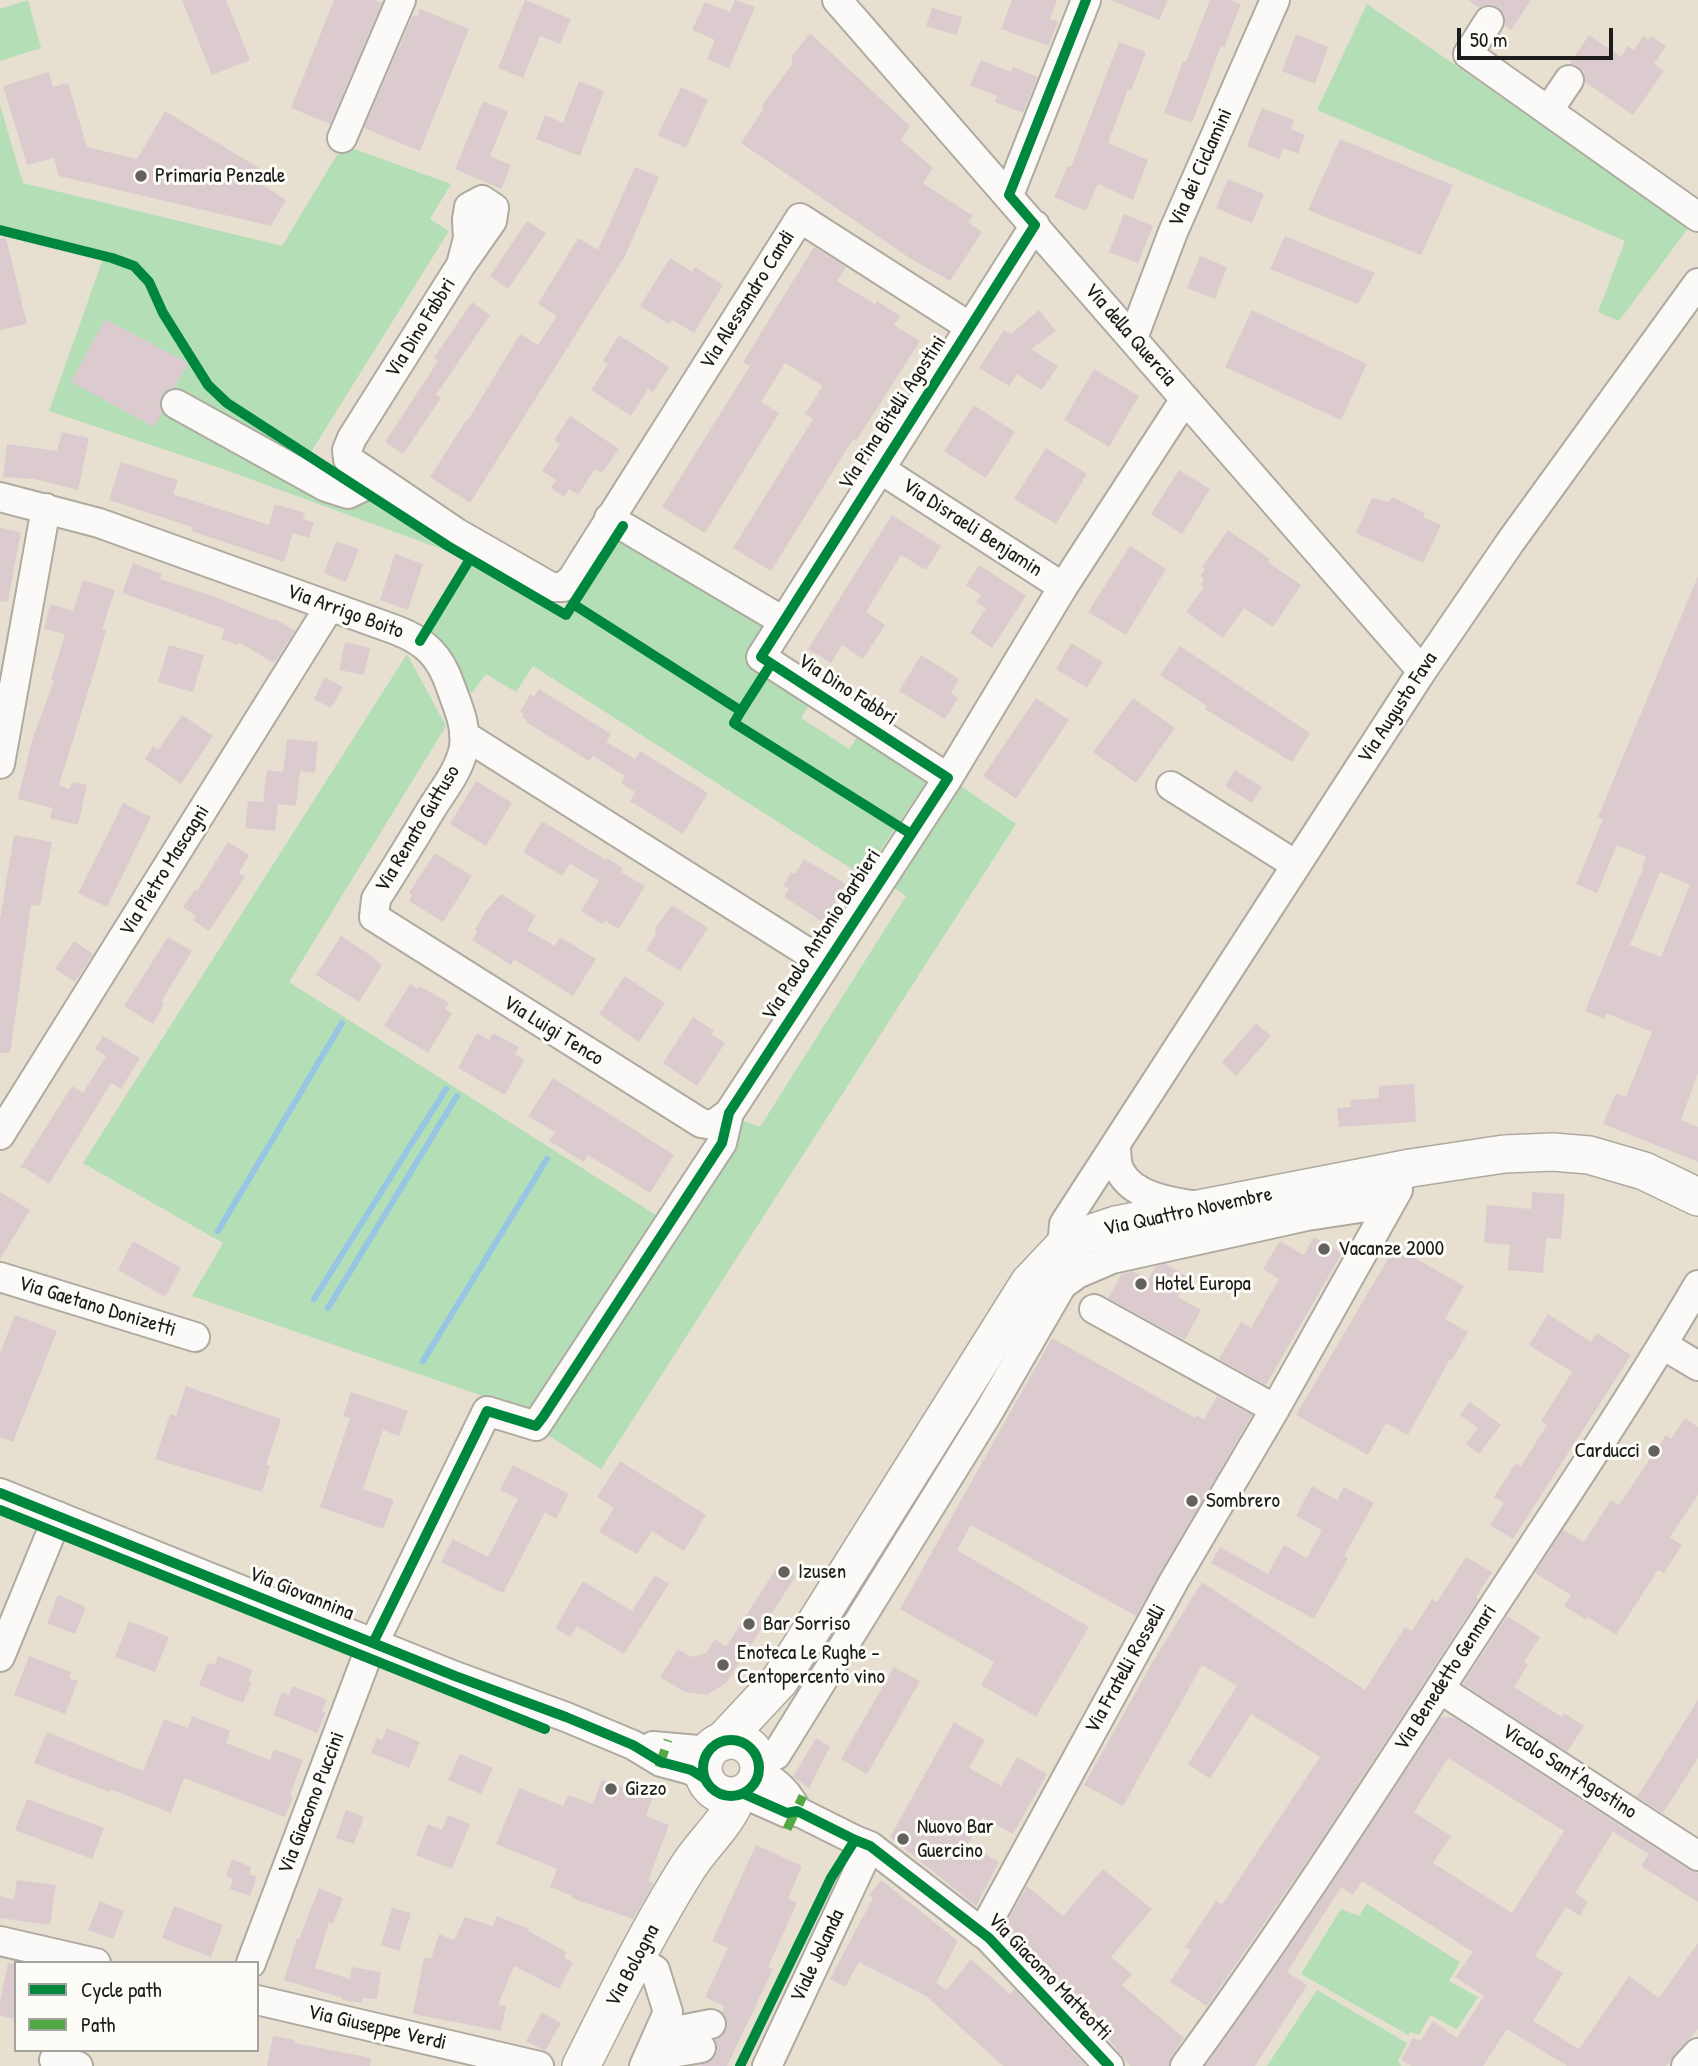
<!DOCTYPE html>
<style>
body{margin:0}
#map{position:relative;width:1698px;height:2066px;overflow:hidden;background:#e7e0d1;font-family:"Patrick Hand",sans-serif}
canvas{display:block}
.legend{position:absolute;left:14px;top:1961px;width:245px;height:91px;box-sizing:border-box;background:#fdfcf7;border:2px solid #a3a29f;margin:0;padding:9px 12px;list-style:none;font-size:21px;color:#1c1c1c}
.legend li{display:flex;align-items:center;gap:14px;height:35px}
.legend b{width:35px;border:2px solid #a3a29f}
.scale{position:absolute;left:1457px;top:28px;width:156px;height:32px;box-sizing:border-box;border:4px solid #1c1c1c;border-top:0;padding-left:9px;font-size:21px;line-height:24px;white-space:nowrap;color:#1c1c1c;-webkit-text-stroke:5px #fdfcf7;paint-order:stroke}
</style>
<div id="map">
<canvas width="1698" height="2066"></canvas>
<ul class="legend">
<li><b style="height:9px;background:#00873e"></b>Cycle path</li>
<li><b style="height:9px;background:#52a943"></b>Path</li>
</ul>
<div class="scale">50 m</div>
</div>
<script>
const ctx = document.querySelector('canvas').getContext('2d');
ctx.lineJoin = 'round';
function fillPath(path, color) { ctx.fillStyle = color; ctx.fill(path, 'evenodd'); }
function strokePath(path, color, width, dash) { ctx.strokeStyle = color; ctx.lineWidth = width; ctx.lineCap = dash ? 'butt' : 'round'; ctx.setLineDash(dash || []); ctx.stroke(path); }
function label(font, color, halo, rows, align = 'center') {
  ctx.font = font + ' "Patrick Hand",sans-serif'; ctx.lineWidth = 6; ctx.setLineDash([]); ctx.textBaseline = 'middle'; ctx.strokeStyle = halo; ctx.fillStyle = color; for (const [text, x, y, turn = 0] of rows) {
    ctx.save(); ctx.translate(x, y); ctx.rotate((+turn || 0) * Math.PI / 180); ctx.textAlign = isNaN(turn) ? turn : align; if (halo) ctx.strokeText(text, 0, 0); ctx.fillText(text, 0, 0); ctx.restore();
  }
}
const green = new Path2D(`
 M28,0l13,48 -41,13v-52z
 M1367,4l322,223 -70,94 -21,-9 27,-71 -308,-131z
 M0,105l23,78 259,63 61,-101 108,39 -21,35 19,12 -143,229 138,90 -221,-81 -174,-58 56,-158 -105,-25z
 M619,538l146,90 -19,32 64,43 -9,15 48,31 11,-16 69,45 -66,98 -330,-210 -17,26 -30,-18 -14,19 -9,-6 -34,-51 40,-72 98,57z
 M407,654l39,72 -157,256 370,235 -127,196 -340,-117 31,-53 -140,-80z
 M955,782l61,42 -415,645 -58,-37 189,-295 12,-16 16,6 146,-231 -18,-12z
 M1367,1904l93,58 -11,19 29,16 -21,32 -27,-14 -11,20 -8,-3 -3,3 -107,-61 40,-65 18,7z
 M1317,1990l90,53 -9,18 3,5h-134z`);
const stream = new Path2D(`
 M218,1231l124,-208
 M314,1299l132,-210
 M328,1308l129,-212
 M423,1361l124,-202`);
const building = new Path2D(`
 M182,0h44l24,60 -38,15z
 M334,0h41l7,3 -52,121 -39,-16z
 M525,0l46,19 -11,25 -20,-8 -17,42 -25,-10z
 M735,0l20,7 -26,61 -22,-9 8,-19 -23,-10 13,-28 25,10z
 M1012,0h45l-7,19 8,2 -9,25 -48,-17z
 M1111,0h57l-9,20z
 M1210,0h21l10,4 -17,44 -3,-2 -29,77 -28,-10 19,-52 3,1z
 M1468,0h63l-20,30 -6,-5 -1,-11 -6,-7 -9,-3 -10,4z
 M932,8l30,9 -5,18 -31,-9z
 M420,9l49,20 -49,122 -56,-23 49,-113 4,2z
 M810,33l100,93 -9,14 32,28 -10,15 50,33 -5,6 14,10 -32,49 -39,-22 -170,-116 23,-35 -2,-2 30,-42v-8z
 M1296,34l32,13 -13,37 -33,-13z
 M1589,35l32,22 7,-11 6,4 9,-14 5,4 3,-4 15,10 -12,18 10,7 -31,44 -48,-33 -1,-10 -6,-6 -8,-3z
 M1119,42l27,10 -15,39 -3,-2 -20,54 40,17 -15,40 -35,-16 -12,27 -32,-14 14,-31 3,1z
 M981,60l30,12 2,-5 25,10 -15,36 -28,-11 2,-6 -27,-11z
 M49,72l4,15 15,-4 19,64 50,12 28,-48 94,57 -6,11 33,21 -15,26 -212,-50 -5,-18 -27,7 -24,-79z
 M579,81l25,10 -24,65 -44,-17 9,-24 18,8z
 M681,87l27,13 -22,48 -28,-13z
 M483,101l25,11 -18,44 21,9 -10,24 -46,-20z
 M1262,108l32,12 -3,9 14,6 -7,19 -15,-6 -4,11 -32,-13z
 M1340,139l113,46 -32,70 -113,-45z
 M635,167l24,10 -34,79 -155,247 -40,-26 37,-58 1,1 52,-86 18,11 19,-29 -19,-12 40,-66 20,12z
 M1228,179l36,15 -12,29 -36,-15z
 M1124,214l29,12 -15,37 -29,-11z
 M527,221l19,12 -38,56 -18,-13z
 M1285,236l90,37 -17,31 -88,-35z
 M6,238l21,86 -27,6v-91z
 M814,247l32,20 -9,14 38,23 2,-3 23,15 -6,9 26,16 -64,100 -3,-2 -82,132 -38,-23 80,-129 -8,-5 18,-28 -38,-23 -24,39 18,11 -74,120 -43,-26 88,-141 -7,-4z
 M1200,256l27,11 -12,32 -28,-11z
 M670,258l22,14 3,-5 28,18 -29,48 -22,-13 -3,4 -29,-18z
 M472,302l18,13 -54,80 5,3 -38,56 -18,-12 53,-81 -4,-3z
 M1039,310l17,21 -25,18 27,17 -16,24 -25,-16 -8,12 -30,-18 25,-38 7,4z
 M1252,310l115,54 -26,56 -116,-53z
 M105,319l83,44 -13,24 -8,3 -6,7 -2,8 3,8 -8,14 -83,-45z
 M619,335l50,32 -16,25 -5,-3 -17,27 -40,-26 17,-26 -5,-3z
 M1094,369l45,27 -30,51 -45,-27z
 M974,405l41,27 -29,46 -42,-27z
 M570,416l49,33 -17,24 -7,-4 -17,26 -9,-6 -5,8 -13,-9 5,-8 -14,-9 18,-27 -6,-4z
 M62,432l27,6 -11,52 -44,-11 -31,-2 4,-33 50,7z
 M1046,448l41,26 -31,50 -42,-25z
 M121,462l57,18 -5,14 96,31 6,-21 30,9 -2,6 11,3 -5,16 -16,-5 -9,29 -93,-31 1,-4 -83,-27z
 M1179,470l31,19 -28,45 -31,-20z
 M1392,497l33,16 -2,4 18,8 -18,38 -67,-30 16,-35 18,4z
 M892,515l49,31 -15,24 -25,-15 -35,57 19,13 -22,34 -21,-14 -11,18 -23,-14z
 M0,528l21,4 -13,70 -8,-1z
 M1228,530l42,29 -2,3 33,23 -28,42 -29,-19 -21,30 -37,-26 18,-25 -3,-2 3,-6 -4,-3 5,-7 -3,-2z
 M336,541l23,8 -13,33 -22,-9z
 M1130,546l36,23 -40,66 -38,-23z
 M395,554l28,10 -15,46 -28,-10z
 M133,563l29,11 -2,5 53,17 60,24 2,-1 20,12 -21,32 -35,-21 -1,3 -17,-6 4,-10 -103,-36z
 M979,565l47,31 -34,52 -22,-15 16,-25 -10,-6 5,-7 -15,-10z
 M1698,576v497l-17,47 17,7v35l-95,-38 13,-31 10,4 26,-65 -46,-19 -2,6 -19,-8 59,-145 -2,-1 4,-8 -29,-12 -20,48 -21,-9 27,-65 -5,-2zM1660,872l30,13 -29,72 -31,-12z
 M83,580l32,10 -13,39 4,1 -11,39 -36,116 10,4 4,-7 14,3 -9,40 -28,-7 2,-10 -34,-9 14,-59 22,-59 -3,-1 14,-46 -21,-5 6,-25 23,7z
 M345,642l25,6 -6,27 -25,-5z
 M1071,643l32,19 -16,26 -31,-19z
 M169,645l35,10 -11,37 -35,-10z
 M1180,646l130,87 -18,29 -87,-53 2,-3 -47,-31z
 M921,655l38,24 -8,14 7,5 -13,21 -46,-28z
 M325,677l18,10 -12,21 -17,-9z
 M539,689l72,45 -5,8 29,17 5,-8 68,42 -25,41 -53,-33 5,-9 -14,-9 4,-7 -32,-20 -4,5 -63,-39 1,-2 -5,-3 2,-3 -4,-2 10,-18 4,3z
 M1036,698l33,22 -53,79 -33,-23z
 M1133,698l42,30 -39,55 -43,-31z
 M182,715l31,21 -32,48 -36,-25 8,-13 5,4z
 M287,739l31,3 -3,31 -15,-2 -4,35 -18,-2 -3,27 -30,-3 3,-27 15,1 4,-32 16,2z
 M1235,770l27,17 -10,16 -27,-17z
 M476,781l36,22 -26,43 -36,-22z
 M123,803l28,14 -44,90 -29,-14z
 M542,821l64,39 1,-2 16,10 -2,4 24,14 -26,43 -14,-8 -3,3 -21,-13 18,-30 -29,-17 -8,12 -39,-24z
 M14,835l38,7 -12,64 -9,-1 -21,148h-10v-134z
 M228,842l21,13 -10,18 6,4 -36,54 -16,-11 3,-4 -13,-9 12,-18 2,2z
 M435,853l37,23 -29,46 -34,-21 3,-6 -3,-2z
 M804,859l42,25 -23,38 -39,-25 5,-8 -6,-3 8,-14 4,2z
 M501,894l35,22 -9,14 28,16 5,-9 36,22 -23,37 -59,-37 -3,6 -39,-25 5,-8 -2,-2 10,-18z
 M672,905l36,23 -28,43 -34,-21 9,-14 1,-9z
 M341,936l32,21 9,8 -23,37 -43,-27z
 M168,937l24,14 -31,51 3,2 -11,20 -29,-18z
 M74,941l19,13 -18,28 -20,-13z
 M625,976l40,27 -26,39 -40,-28z
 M410,984l8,5 2,-3 29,17 -4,6 7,4 -24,40 -44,-27z
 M693,1017l21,14 -3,3 14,9 -28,43 -34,-23z
 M1256,1023l15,13 -35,40 -14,-14z
 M477,1033l12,7 4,-7 26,14 -4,7 9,6 -19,35 -47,-27z
 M103,1036l37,22 -19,31 -10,-6 -62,101 -24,-16h-5l52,-82 11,7 23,-37 -11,-7z
 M553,1078l121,77 -24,38 -62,-38 -4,7 -35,-21 6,-9 -27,-16z
 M1414,1084l2,38 -77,5 -2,-19 14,-1 -1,-7 29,-2v-12z
 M0,1192l30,18 -30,49z
 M1532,1192l33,2 -4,45 -15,-1 -3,35 -35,-3 2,-25 -26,-2 3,-38 44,4z
 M1314,1237l28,16 -76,132 -47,-26 22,-37 10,6 28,-49 -16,-10 17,-28 24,14z
 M133,1241l48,27 -16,29 -47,-27z
 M1395,1247l69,39 -19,33 23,13 -16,28 -2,-1 -42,76 -22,-12 -18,32 -72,-40z
 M1166,1264l23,14 -11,19 23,13 -16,30 -77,-42 14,-24 11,-3 15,9 8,-14z
 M1548,1314l43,28 6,-9 34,22 -118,184 -23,-14 14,-22 -10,-6 22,-34 5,3 26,-41 -6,-4 31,-49 -43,-27z
 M15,1315l42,16 -44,111 -13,-5v-84z
 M1052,1338l143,80 2,-3 7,5 13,-24 35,19 -116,201 -165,-91 -14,25 132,77 -53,90 -55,-32 13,-23 -94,-53z
 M186,1386l95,33 -15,46 4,1 -8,26 -107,-33 15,-45 6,2z
 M351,1392l57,19 -9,25 -16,-6 -20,59 31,11 -11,29 -63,-22 30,-89 -7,-2z
 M1470,1402l31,23 -22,29 -13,-10 12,-16 -18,-13z
 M1685,1418l13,9v68l-28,42 12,8 -18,28 -6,-3 -42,65 -28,-18 -2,3 -22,-14 7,-11 -36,-22 28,-43 21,12 27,-42 8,5 47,-70 5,4z
 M620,1461l86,54 -22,36 -32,-20 -15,23 -38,-22 15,-24 -17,-11z
 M513,1465l56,29 -13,25 -11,-7 -42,81 -62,-31 12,-23 35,18 30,-58 -18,-9z
 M1312,1486l25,14 7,-13 30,16 -30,53 4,2 -34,61 -103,-56 9,-16 48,27 16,-29 23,13 15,-28 -26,-14z
 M1466,1557l26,15 -16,25 2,2 -160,246 -111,161 -37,-24 21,-32 -6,-3 31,-46 6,4 98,-148 -69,-43 -41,65 -22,-15 49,-78 -35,-21 -79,141 -39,-21 68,-122 50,-81 163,108 40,-63 7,4 20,-32 5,3z
 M779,1564l17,12 -70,107 -19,12 -22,-3 -25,-15 18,-28 13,8 15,-4 9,-14 11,8z
 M655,1575l14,9 -45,70 -47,-28 -7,11 -15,-9 28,-47 49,30z
 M58,1595l28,12 -11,27 -28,-11z
 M1507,1616l33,21 -16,25 4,3 -14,22 48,30 2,-4 20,13 -17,26 -104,-68z
 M129,1621l40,16 -14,35 -40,-15z
 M29,1656l42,16 -2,6 9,3 -13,33 -51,-19z
 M218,1656l35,14 -5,11 4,1 -9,21 -44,-18 9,-22 7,2z
 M894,1667l26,14 -53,93 -26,-15z
 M293,1686l34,14 -5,11 4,1 -9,21 -44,-18 9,-23 7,3z
 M1698,1700v58l-35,55 -26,-16z
 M192,1716l38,15 -4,12 44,17 4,-11 29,11 -13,35 3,2 -8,20 -101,-39 -13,35 -61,-24 -1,3 -75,-29 13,-31 96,39 21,-52 24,9z
 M1441,1717l13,1 235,152 9,3v29l-57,-36 8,-12 -36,-22 -38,61 13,9 -8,14 -14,-9 -31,49 28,17 -30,48 46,28 50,-73 30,22 39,-55v86l-32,37h-99l-60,-37 -24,37h-72l-10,-6 12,-22 7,3 13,-20 24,17 27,-42 -29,-19 18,-25 -111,-71 -9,14 -12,-8 -54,85 20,13 -52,81h-50l104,-149zM1448,1758l116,73 -52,82 -79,-50 18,-27 -37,-24z
 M954,1722l31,18 -16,28 32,18 16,-29 30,17 -34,60 -30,-17 -15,27 31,18 -23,44 -86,-69z
 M387,1728l33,14 -11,26 -38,-15 6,-15 5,2z
 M816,1738l14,9 -21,41 -16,-11z
 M460,1754l33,14 -12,26 -33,-14z
 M602,1780l51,16 -7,20 23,9 -21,56 5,2v2l-20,34 -62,-21 1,-2 -22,-9 7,-18 -61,-25 23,-56 44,18 5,-11 25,9z
 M27,1799l77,29 -12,31 -77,-29z
 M346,1810l18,7 -10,27 -18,-6z
 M448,1815l22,9 -18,45 -36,-14 12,-31 14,6z
 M756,1845l46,21 -14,32 9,5 -29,64 5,2 -46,97h-30l15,-6 5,-7 -2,-13 7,-4 5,-7v-9l-5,-8 2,-6 -19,-9 23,-49 -16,-7z
 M232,1859l19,8 -2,7 8,3 -7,19 -20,-7 3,-10 -7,-3z
 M1103,1869l49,40 -41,48 21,17 -10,11 62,53 -12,18 -3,10h-39l-37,-47 4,-5 -94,-85 24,-43 36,30z
 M17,1880l39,5 -6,40 -50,-7v-22l14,4z
 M881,1880l77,61 -22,42 11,7 24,-31 39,35 4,-5 72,77h-83l-77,-70 -67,-34 -14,25 -15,-8 43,-81 -4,-3z
 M319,1888l24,10 -10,25 -4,-1 -14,46 35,11 2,-12 29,5 -4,27 -15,-1v5l-20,-3 1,-2 -59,-18 13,-42 2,1z
 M100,1901l24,10 -11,28 -25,-9z
 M174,1906l49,19 -12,32 -49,-19z
 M392,1908l19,5 -12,38 -18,-6z
 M497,1916l32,13 -1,2 39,21 -3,6 9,4 -14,27 -45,-23 -16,39 8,1 -5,25 -88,-17 11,-57 7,2 8,-25 15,6 11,-23 28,9z
 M8,1963l8,1v55l-16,-3v-14z
 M542,2012l19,11 -16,28 -19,-10z
 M273,2036l22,4 -1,3 77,15 -1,8h-103z`);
const minor = new Path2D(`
 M837,0l585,671
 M1489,21l-21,33 230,163
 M1548,111l21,-31
 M342,138l59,-138
 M1009,195l77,-195
 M461,265l7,-27 -1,-19 2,-12 13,-7 12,8 -2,13 -31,44 -109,173 -5,12 1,9 109,74 94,54h12l9,-8 228,-361 170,109
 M1133,338l40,-106 102,-232
 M176,404l150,83 22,7 29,-14
 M880,469l183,118
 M0,497l99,26 297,107c29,11 44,26 54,55 7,20 17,40 14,62 -4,22 -20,42 -32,61 -18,30 -37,61 -56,91l-2,18 327,206 12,2 16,-12 219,-335 115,-191 122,-188
 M609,518l174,103
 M464,735l362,229
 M0,764l46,-256
 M948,778l-187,-121 274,-432
 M1171,786l125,79
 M0,1135l330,-529
 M1116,1144c0,8 0,19 4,27 13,26 51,31 77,35
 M1062,1248l2,-24 358,-553 89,-130 187,-258
 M0,1277l195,60
 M1094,1309l181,100
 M1663,1345l35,21
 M0,1493l455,183 111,41 67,28 28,17 30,8 13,8
 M0,1657l58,-141
 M1440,1689l258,167
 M653,1746l56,5
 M776,1755l212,-342 74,-128 15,-11 35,-15 195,-43 60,-9 44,-39
 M760,1773c16,8 29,21 37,38
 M744,1794l43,19 10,-2 58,29 15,6 119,92 120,128
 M982,1933l193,-354 100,-170 123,-219
 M0,1941l96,22
 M636,1958l19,12 13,42 -24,54
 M251,1963l115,-304 121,-248 49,15 186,-283 7,-30
 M257,2000l282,66
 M660,2034l51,-10
 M649,2057l52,-9
 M54,2060l24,6
 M767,2066l103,-220
 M1185,2066c101,-138 194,-284 287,-427 76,-117 155,-233 226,-354
 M1686,2066l12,-13`);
const major = new Path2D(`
 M703 1768a28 28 0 1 1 56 0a28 28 0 1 1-56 0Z
 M722,1742l58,-62 249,-397 33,-35 21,-12 33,-11 295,-57 93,-14 49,-2 36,3 55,16 54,26
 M581,2066c34,-67 67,-136 107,-199 16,-25 39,-43 49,-71`);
const quiet = new Path2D(`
 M659,1767l9,-27
 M787,1829l16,-33`);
const cycleway = new Path2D(`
 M0,230l112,28 22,8 15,16 14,31 45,72 19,18 221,143 118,69 57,-89
 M573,604l168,107 30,-47
 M420,641l50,-82
 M741,711l-7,12 177,111
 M0,1493l455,183 111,41 67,28 28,17 30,8 13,8
 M0,1510l545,219
 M373,1643l114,-232 49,15 7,-9 179,-274 7,-30 219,-335 -187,-121 274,-432 -26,-30 77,-195
 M703 1768a28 28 0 1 1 56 0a28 28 0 1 1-56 0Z
 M744,1794l43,19 10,-2 58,29 15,6 119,92 120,128
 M740,2066l91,-188 24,-38`);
const markers = [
 [141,176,7,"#63615b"],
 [1324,1249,7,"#63615b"],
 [1141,1284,7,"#63615b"],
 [1654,1451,7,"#63615b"],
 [1192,1501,7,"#63615b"],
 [784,1572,7,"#63615b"],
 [749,1624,7,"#63615b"],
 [723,1665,7,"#63615b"],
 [611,1789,7,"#63615b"],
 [903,1839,7,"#63615b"]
];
const streetNames = [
 ["Via dei Ciclamini",1201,168,-66],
 ["Via Alessandro Candi",748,300,-58],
 ["Via Dino Fabbri",421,328,-58],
 ["Via della Quercia",1130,335,49],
 ["Via Pina Bitelli Agostini",893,413,-57],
 ["Via Disraeli Benjamin",972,528,33],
 ["Via Arrigo Boito",345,612,20],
 ["Via Dino Fabbri",847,690,33],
 ["Via Augusto Fava",1398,708,-57],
 ["Via Renato Guttuso",418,829,-59],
 ["Via Pietro Mascagni",165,871,-58],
 ["Via Paolo Antonio Barbieri",822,935,-57],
 ["Via Luigi Tenco",553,1031,32],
 ["Via Quattro Novembre",1188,1212,-12],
 ["Via Gaetano Donizetti",97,1307,17],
 ["Via Giovannina",301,1594,22],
 ["Via Fratelli Rosselli",1126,1669,-61],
 ["Via Benedetto Gennari",1446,1678,-57],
 ["Vicolo Sant'Agostino",1569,1772,33],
 ["Via Giacomo Puccini",312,1803,-69],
 ["Viale Jolanda",818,1956,-65],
 ["Via Bologna",633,1966,-62],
 ["Via Giacomo Matteotti",1049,1977,46],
 ["Via Giuseppe Verdi",377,2028,13]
];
const poiNames = [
 ["Primaria Penzale",155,176],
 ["Vacanze 2000",1338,1249],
 ["Hotel Europa",1155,1284],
 ["Carducci",1640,1451,"right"],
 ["Sombrero",1206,1501],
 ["Izusen",798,1572],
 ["Bar Sorriso",763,1624],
 ["Enoteca Le Rughe -",737,1653],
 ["Centopercento vino",737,1677],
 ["Gizzo",625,1789],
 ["Nuovo Bar",917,1827],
 ["Guercino",917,1851]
];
fillPath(green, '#b3deb6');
strokePath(stream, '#97c5e4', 6);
fillPath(building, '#dbcbce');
strokePath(minor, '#aeaaa0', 32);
strokePath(major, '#aeaaa0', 40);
strokePath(minor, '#fbfaf8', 28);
strokePath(major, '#fbfaf8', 37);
strokePath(quiet, '#52a943', 9, [18, 9]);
strokePath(cycleway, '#00873e', 10);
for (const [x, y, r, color] of markers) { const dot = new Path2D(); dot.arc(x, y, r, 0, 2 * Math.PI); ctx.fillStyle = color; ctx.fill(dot); strokePath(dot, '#fdfcf7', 2.5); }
label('21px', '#1c1c1c', '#fdfcf7', streetNames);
label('21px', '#1c1c1c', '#fdfcf7', poiNames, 'left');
</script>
